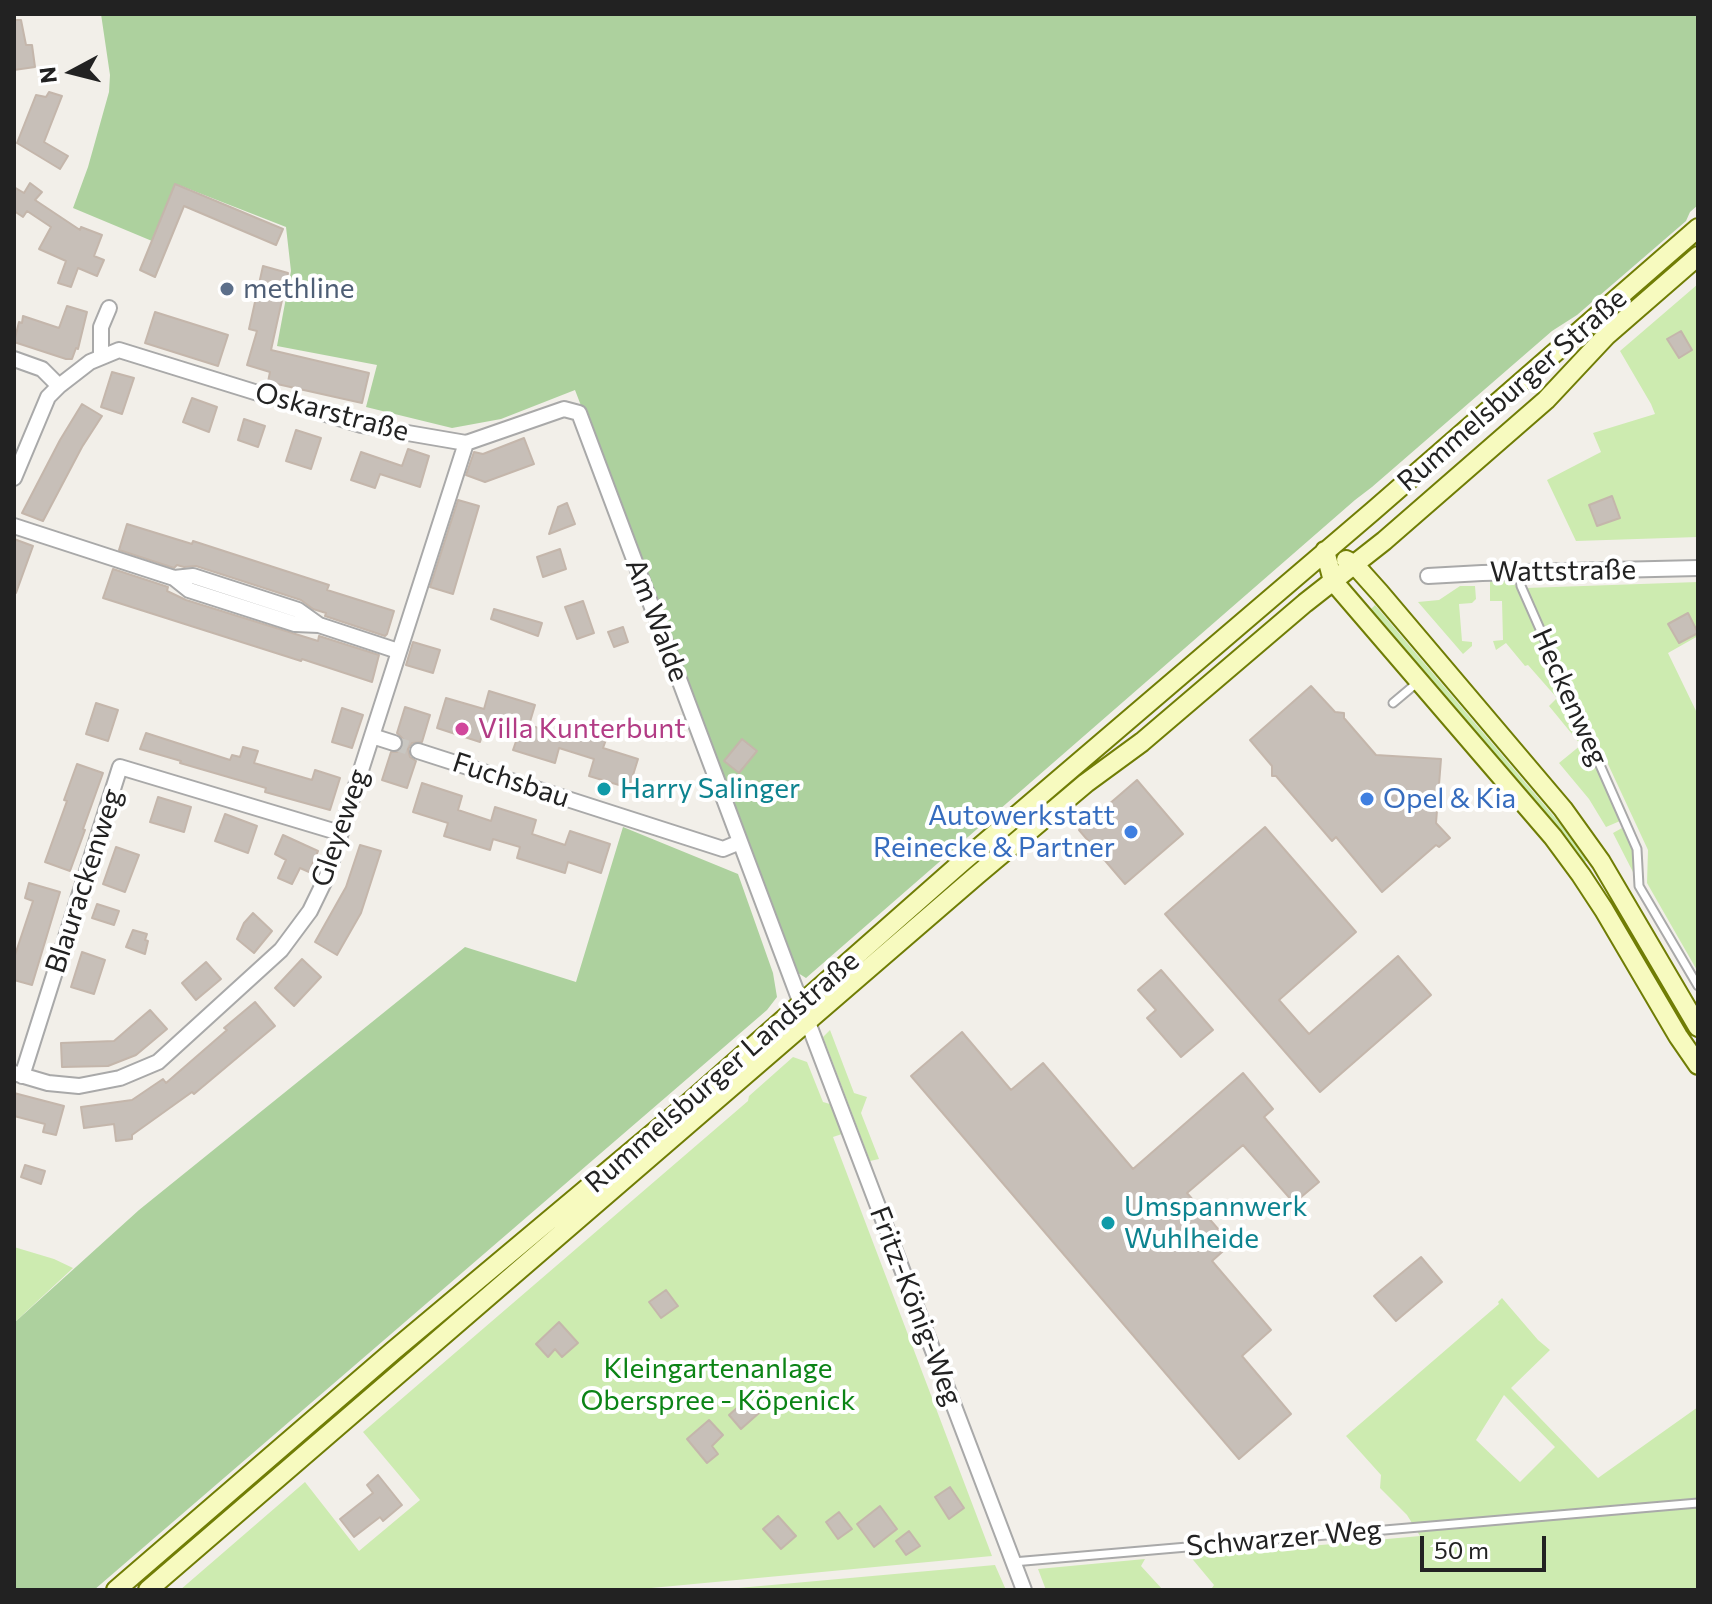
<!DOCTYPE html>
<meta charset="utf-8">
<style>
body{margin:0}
#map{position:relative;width:1712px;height:1604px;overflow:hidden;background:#f2efe9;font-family:Commissioner,sans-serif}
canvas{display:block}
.frame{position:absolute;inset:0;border:16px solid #222;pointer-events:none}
.north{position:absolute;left:32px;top:32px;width:80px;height:80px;-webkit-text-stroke:6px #fff;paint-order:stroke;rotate:263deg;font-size:22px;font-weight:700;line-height:32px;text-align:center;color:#222}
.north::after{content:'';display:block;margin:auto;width:28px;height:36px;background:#222;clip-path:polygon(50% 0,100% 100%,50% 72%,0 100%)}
.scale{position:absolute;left:1420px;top:1536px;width:126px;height:36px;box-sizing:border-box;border:4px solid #222;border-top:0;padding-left:10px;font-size:24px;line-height:28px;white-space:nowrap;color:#222;-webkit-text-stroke:6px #fff;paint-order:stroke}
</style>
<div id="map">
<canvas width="1712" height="1604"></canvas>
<div class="frame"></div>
<div class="north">N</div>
<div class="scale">50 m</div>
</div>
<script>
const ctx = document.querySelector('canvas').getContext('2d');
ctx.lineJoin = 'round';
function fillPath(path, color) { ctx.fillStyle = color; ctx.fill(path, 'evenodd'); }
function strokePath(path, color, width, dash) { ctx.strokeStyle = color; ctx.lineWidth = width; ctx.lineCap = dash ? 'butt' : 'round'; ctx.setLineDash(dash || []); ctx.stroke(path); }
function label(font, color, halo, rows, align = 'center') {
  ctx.font = font + ' Commissioner,sans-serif'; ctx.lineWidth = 8; ctx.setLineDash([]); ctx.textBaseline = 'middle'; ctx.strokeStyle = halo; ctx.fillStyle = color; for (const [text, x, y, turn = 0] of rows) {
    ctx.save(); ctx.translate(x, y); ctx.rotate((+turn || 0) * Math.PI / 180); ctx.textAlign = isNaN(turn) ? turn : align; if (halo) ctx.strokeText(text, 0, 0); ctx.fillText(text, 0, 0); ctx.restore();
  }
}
const grass = new Path2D(`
 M1698,240v6l-88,76 -3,-3z
 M1698,284v253l-122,4 -29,-61 54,-28 -8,-19 62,-19 -4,-10 -31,-53z
 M1513,580l107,241 -14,6 -17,-28 -30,-36 22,-18 -32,-39 8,-8 -29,-33 -3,1 -19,-23 -10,7 -3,-9 10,-1 -1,-39h-12v-20z
 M1698,582v54l-30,17 30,62v257l-51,-89 1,-33 -122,-262z
 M1460,586h15l1,13 -4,4 -13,1 3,37 10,1v4l-9,8 -45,-52 21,-2z
 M1375,605l187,221 26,34 -5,3 -213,-253z
 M1622,828l10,20 2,26 -21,-41z
 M830,1030l24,63 13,4 -6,16 18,46 -9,2 -47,-124z
 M793,1057l14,5 16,40 7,2 12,30 -9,3 159,419 -362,34h-450l125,-108 54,69 61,-51 -57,-68 385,-331 1,-5z
 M14,1247l40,12 19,9 -59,55z
 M1502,1298l36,42 12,10 -39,38 87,90 100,-71v183h-484l-2,-2 2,-3 -25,-30 88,-6 143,-13 -13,-21 -27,-27 1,-13 -35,-39 153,-132 -1,-2zM1504,1395l51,52 -35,35 -44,-42z
 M1145,1559l-4,7 22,24h-117l-8,-21z
 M995,1565l11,25h-290z`);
const forest = new Path2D(`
 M101,14h1597v191l-8,7 -4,9 -109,94 -25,16 -180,156 -17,13 -549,478 -8,-5 -223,-583 -74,29 -49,9 -86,-21 11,-42 -100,-19 14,-75 -5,-44 -110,-43 -24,57 -79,-33 15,-41 21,-75 1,-17z
 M623,827l115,47 35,99 4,24 -10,13 -673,580h-80v-267l125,-113 326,-263 111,35z`);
const building = new Path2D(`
 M14,20h7l5,25h6l3,22 -21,3z
 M49,92l13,4 -18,46 24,14 -8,13 -43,-26 19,-48 10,2z
 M30,183l12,9 -7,8 45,30 1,-3 21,8 -8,21 10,4 -7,16 -19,-8 -7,19 -13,-4 8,-22 -27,-12 12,-22 -24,-16 -4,6 -9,-6v-24l10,6z
 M175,184l108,45 -7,16 -92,-39 -29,71 -15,-7z
 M263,266l25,7 -17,77 98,23 -7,30 -94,-21 2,-10 -23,-7 10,-34 -8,-2z
 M67,306l20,6 -9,37 -2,-1 -4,11h-6l-52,-17 5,-20 3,1 1,-7 36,12z
 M155,312l73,23 -10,31 -73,-23z
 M1681,331l11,19 -13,8 -12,-19z
 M112,372l22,6 -12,36 -21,-7z
 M192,398l25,9 -8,25 -26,-10z
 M82,404l20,12 -20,31 -39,74 -21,-8 38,-73z
 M244,419l21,7 -7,21 -20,-7z
 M296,430l25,8 -10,31 -25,-8z
 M524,438l10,26 -49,18 -19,-7 8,-23 9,2z
 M408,449l21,7 -9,31 -40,-13 -5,14 -24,-8 10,-28 41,14z
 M1612,496l8,22 -23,8 -8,-21z
 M458,500l21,6 -26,88 -23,-7z
 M567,503l8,21 -26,10 9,-27z
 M127,524l65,20 1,-3 136,44 -2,5 67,21 -7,23 -2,2 -60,-20 1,-3 -13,-4 -12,-9 -105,-34 -12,1 -7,-2 -3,3 -55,-18z
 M14,539l19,7 -17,47h-2z
 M560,549l6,20 -23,8 -6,-20z
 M113,569l55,18 -1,4 19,9 132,41 1,-5 60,19 -7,27 -70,-23 -1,2 -198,-63z
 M583,601l11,32 -17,6 -12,-32z
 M494,609l48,14 -4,13 -47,-17z
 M1688,613l10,20 -19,10 -11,-19z
 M623,627l5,15 -14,5 -6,-15z
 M413,642l27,8 -7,23 -27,-8z
 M1311,686l24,26 9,1v5l32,37 65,4 -5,64 14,15 -11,9 -3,-2 -54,47 -46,-55 -4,4 -56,-65h-4v-10l-22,-26z
 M489,691l46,14 -6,20 28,9 3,-12 47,15 -4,11 35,11 -9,29 -40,-12 5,-17 -35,-11 -4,15 -42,-13 6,-17 -34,-10 -5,19 -43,-14 9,-30 38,11z
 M96,703l22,7 -10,31 -22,-7z
 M405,707l25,8 -8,27 -10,1 -4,6 2,8 6,4 -9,27 -25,-8 9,-28h6l6,-5 1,-7 -7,-7z
 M342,708l21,7 -11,33 -20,-6z
 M146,733l84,27 2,-5 8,2 3,-10 15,4 -4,12 58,17 3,-10 25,8 -10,32 -65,-18 1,-4 -86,-25 1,-2 -41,-12z
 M742,739l15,12 -18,22 -15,-12z
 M77,764l26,9 -20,56 2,1 -15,41 -25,-9 22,-61 -3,-1z
 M1137,780l46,54 -58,50 -46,-54z
 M422,783l40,13 -4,14 33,11 4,-14 41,13 -4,14 33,11 5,-14 40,13 -9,29 -33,-11 -3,11 -48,-15 3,-11 -27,-8 -3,11 -46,-14 4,-13 -35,-11z
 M158,797l33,10 -7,25 -34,-10z
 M225,814l32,12 -9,27 -33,-12z
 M1265,827l91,105 -77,68 30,34 89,-78 33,39 -111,97 -155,-178z
 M283,835l35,16 -9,21 -9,-4 -8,16 -14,-6 8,-18 -11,-6z
 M360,845l21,6 -20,62 -24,42 -22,-13 31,-55z
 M116,847l23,8 -14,37 -22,-8z
 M29,883l31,9 -28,93 -18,-5v-22l19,-57 -8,-3z
 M97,904l22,7 -5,14 -22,-7z
 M253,913l19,18 -18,22 -17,-14 7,-16z
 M133,930l14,4 -2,6 3,1 -3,13 -19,-7z
 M82,952l23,8 -11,34 -23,-7z
 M302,959l19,18 -27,29 -19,-18z
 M206,962l15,17 -25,21 -14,-17z
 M1161,970l52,60 -32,27 -34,-39 9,-8 -18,-20z
 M255,1002l20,24 -81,68 -2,-2 -60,43v4l-16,2 -2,-17 -30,4 -3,-21 51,-7 31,-21 3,4 61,-53 -3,-2z
 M150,1010l17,19 -31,26 -28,11 -46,1 -1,-24 53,-2z
 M962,1032l49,58 32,-27 90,106 110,-96 30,36 -9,8 55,65 -25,21 -51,-58 -56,48 44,51 -19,17 59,69 -29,26 49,58 -52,45 -328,-383z
 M14,1093l50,13 -8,29 -13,-3 2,-8 -31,-8z
 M25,1165l20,6 -4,13 -20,-7z
 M1421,1257l21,25 -46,39 -22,-25z
 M666,1290l12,16 -17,12 -12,-16z
 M559,1322l19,21 -16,14 -7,-8 -7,8 -12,-13z
 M747,1399l12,14 -18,16 -12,-14z
 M709,1420l14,15 -11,11 6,8 -11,9 -20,-24z
 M378,1475l24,30 -19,16 -3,-4 -26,20 -14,-18 33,-26 -6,-8z
 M950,1487l14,21 -15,11 -14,-22z
 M880,1506l17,23 -23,18 -17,-23z
 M839,1512l13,17 -14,10 -12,-17z
 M778,1516l18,20 -15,13 -18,-20z
 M909,1531l11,15 -14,9 -10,-14z`);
const streetTunnel = new Path2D(`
 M394,743l24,8`);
const lane = new Path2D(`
 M1519,573l2,13 116,263 2,37 59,100
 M1393,703l25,-21
 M1013,1562l685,-59`);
const street = new Path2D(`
 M101,357v-30l8,-19
 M14,359l28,10 17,17
 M14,478l34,-81 11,-11 31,-24 29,-12 242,75 105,18 98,-34 15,4 233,620 212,557
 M14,526l160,52 15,12 106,34 24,1 79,26
 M1428,576l54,-3 216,-5
 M174,578l19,-2 105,34 21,15
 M372,736l22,7
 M418,751l305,98 17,-7
 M14,1073l34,10 31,3 41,-8 38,-16 123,-112 29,-39 17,-35 139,-433
 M22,1076l98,-309 220,66`);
const secondary = new Path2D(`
 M1325,551l8,30 220,256 28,38 23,35 74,126 20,29
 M1346,560l8,4 26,29 183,216 38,53 97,165
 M116,1590l277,-239 289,-242 279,-246 412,-352 325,-283
 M148,1590l829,-715 109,-92 56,-41 163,-139 79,-62 162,-141 60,-64 92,-80`);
const markers = [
 [227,289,8,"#5c6f8a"],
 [462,729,8,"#d1479c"],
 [604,789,8,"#0f9aa8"],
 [1367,799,8,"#3f7fe0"],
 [1131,832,8,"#3f7fe0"],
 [1108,1223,8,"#0f9aa8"]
];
const serviceNames = [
 ["methline",243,289]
];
const streetNames = [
 ["Rummelsburger Straße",1512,390,-41],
 ["Oskarstraße",332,412,15],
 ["Wattstraße",1563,571,-1],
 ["Am Walde",657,620,69],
 ["Heckenweg",1570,697,66],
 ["Fuchsbau",511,780,18],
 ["Gleyeweg",340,828,-71],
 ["Blaurackenweg",84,881,-72],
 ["Rummelsburger Landstraße",722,1072,-41],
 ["Fritz-König-Weg",916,1306,69],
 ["Schwarzer Weg",1284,1538,-5]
];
const hotelNames = [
 ["Villa Kunterbunt",478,729]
];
const cultureNames = [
 ["Harry Salinger",620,789],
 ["Umspannwerk",1124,1207],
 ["Wuhlheide",1124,1239]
];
const shopNames = [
 ["Opel & Kia",1383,799],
 ["Autowerkstatt",1115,816,"right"],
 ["Reinecke & Partner",1115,848,"right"]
];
const parkNames = [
 ["Kleingartenanlage",718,1369],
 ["Oberspree - Köpenick",718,1401]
];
fillPath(grass, '#cdebb0');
fillPath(forest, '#add19e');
fillPath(building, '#c7bfb8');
strokePath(building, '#c4b6ab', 2);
strokePath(streetTunnel, '#c8c6c1', 14, [14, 7]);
strokePath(lane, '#a9a9a9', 11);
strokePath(street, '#a9a9a9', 18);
strokePath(secondary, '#707d05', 22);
strokePath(lane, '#fff', 7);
strokePath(street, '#fff', 14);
strokePath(secondary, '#f7fabf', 18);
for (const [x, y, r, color] of markers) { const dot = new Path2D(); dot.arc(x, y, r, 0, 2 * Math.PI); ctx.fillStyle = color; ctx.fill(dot); strokePath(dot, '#fff', 3); }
label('28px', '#4e5e75', '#fff', serviceNames, 'left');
label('28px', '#222', '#fff', streetNames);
label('28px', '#b23c85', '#fff', hotelNames, 'left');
label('28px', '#0d838f', '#fff', cultureNames, 'left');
label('28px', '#366cbe', '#fff', shopNames, 'left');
label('28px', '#0c8416', '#fff', parkNames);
</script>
